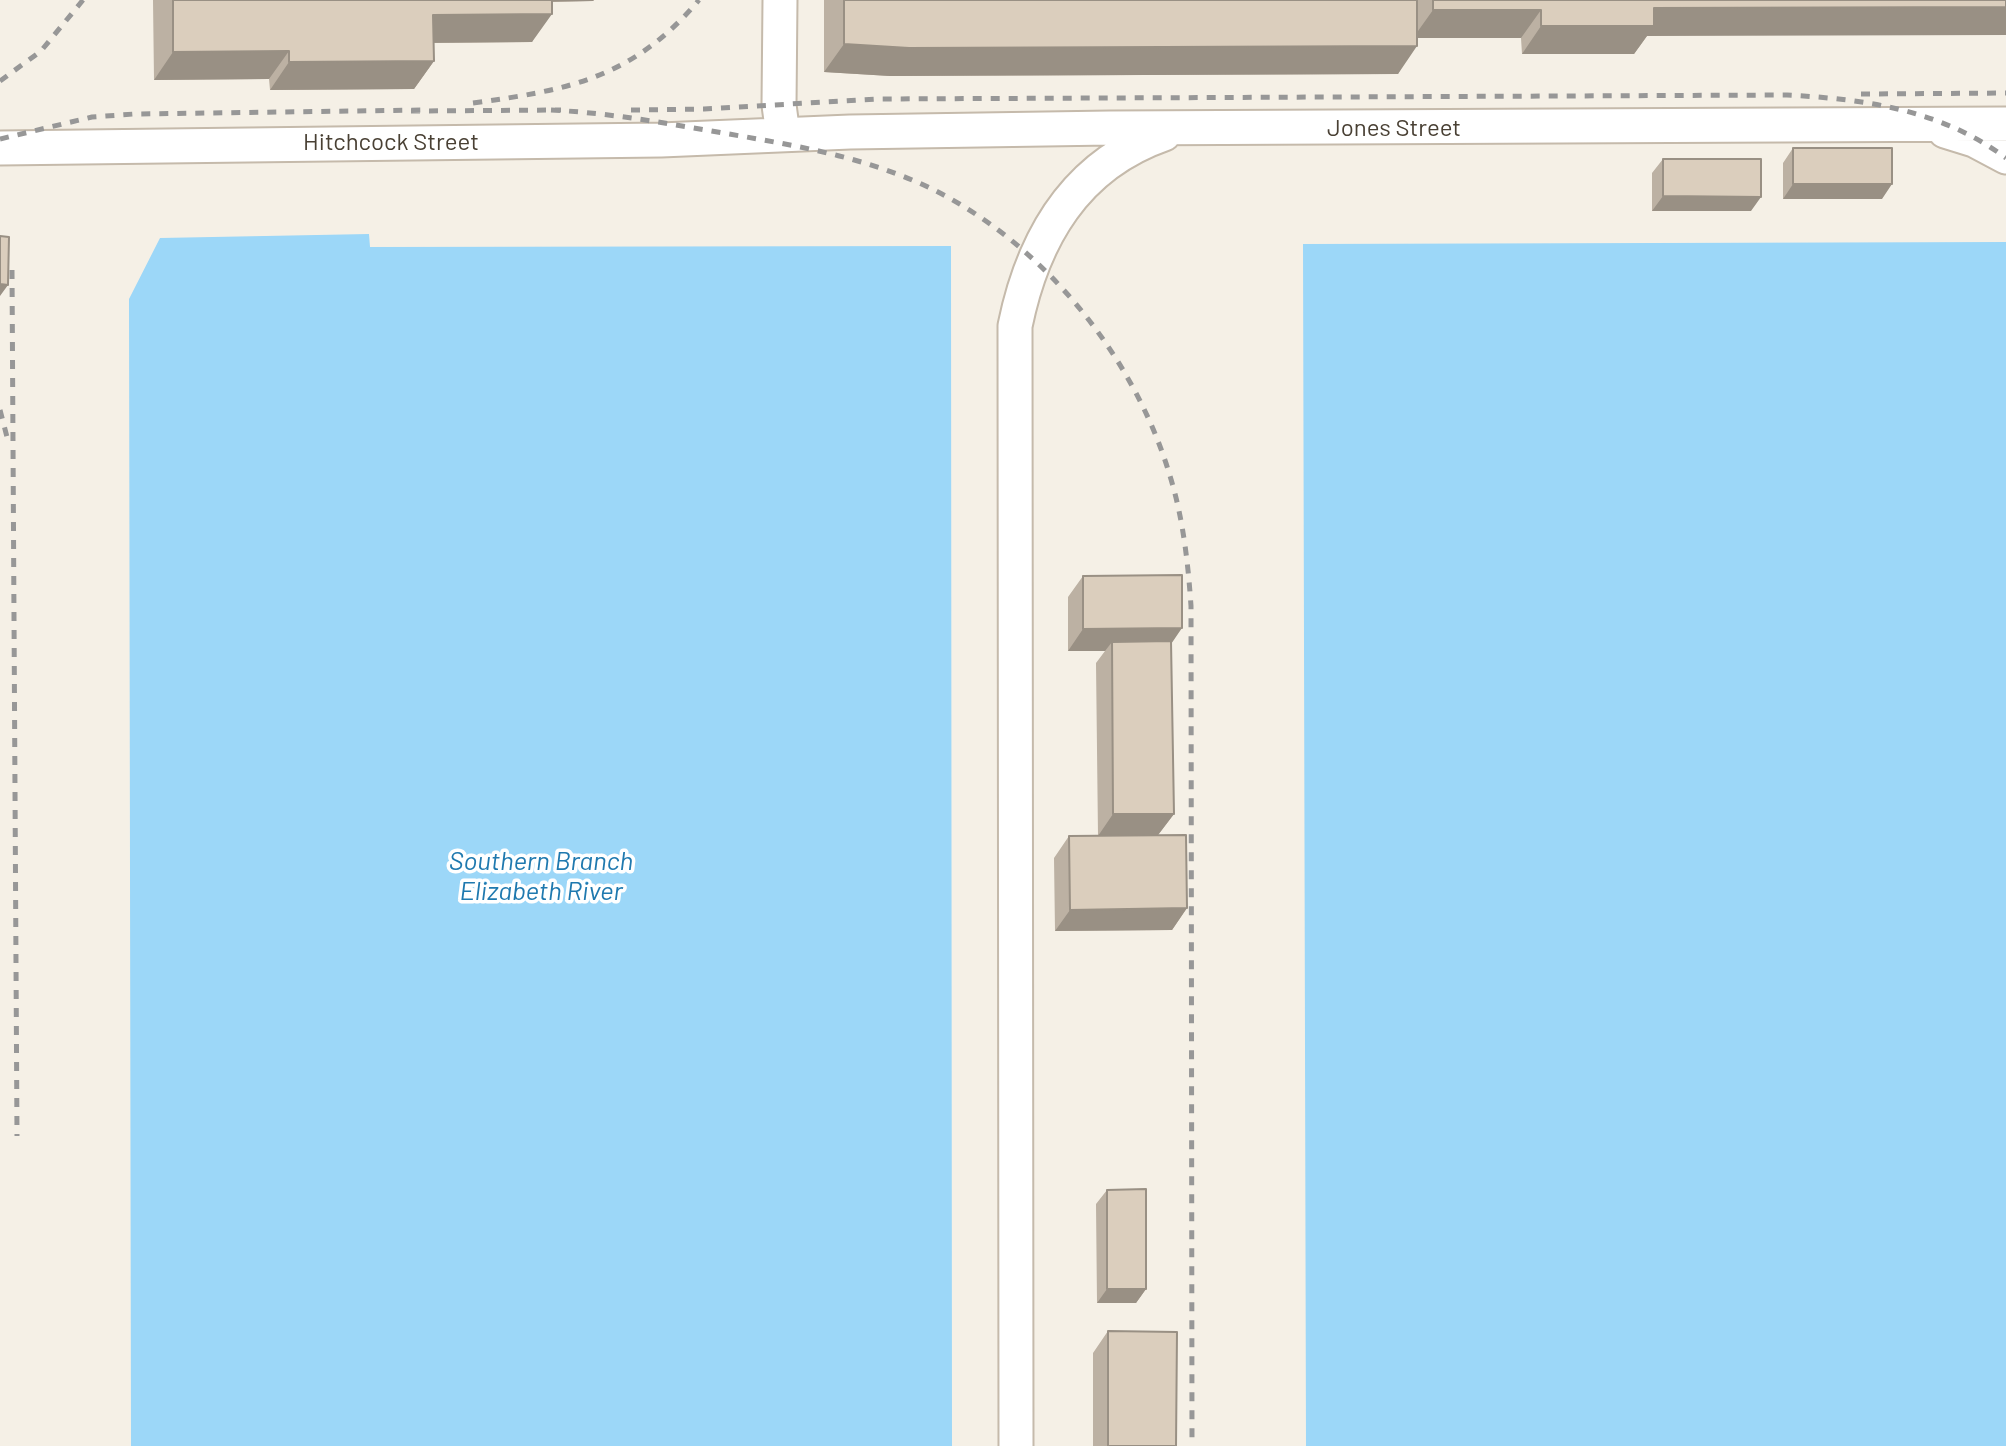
<!DOCTYPE html>
<style>
body{margin:0}
canvas{display:block;background:#f5f0e6}
</style>
<canvas width="2006" height="1446"></canvas>
<script>
const ctx = document.querySelector('canvas').getContext('2d');
ctx.lineJoin = 'round';
function fillPath(path, color) { ctx.fillStyle = color; ctx.fill(path, 'evenodd'); }
function strokePath(path, color, width, dash) { ctx.strokeStyle = color; ctx.lineWidth = width; ctx.lineCap = dash ? 'butt' : 'round'; ctx.setLineDash(dash || []); ctx.stroke(path); }
function label(font, color, halo, rows, align = 'center') {
  ctx.font = font + ' Barlow,sans-serif'; ctx.lineWidth = 7; ctx.setLineDash([]); ctx.textBaseline = 'middle'; ctx.strokeStyle = halo; ctx.fillStyle = color; for (const [text, x, y, turn = 0] of rows) {
    ctx.save(); ctx.translate(x, y); ctx.rotate((+turn || 0) * Math.PI / 180); ctx.textAlign = isNaN(turn) ? turn : align; if (halo) ctx.strokeText(text, 0, 0); ctx.fillText(text, 0, 0); ctx.restore();
  }
}
const water = new Path2D(`
 M369,234l1,13 581,-1 1,1200h-821l-2,-1147 31,-61z
 M2006,242v1204h-700l-3,-1202z`);
const minor = new Path2D(`
 M780,0l-1,105 4,30
 M1945,131l29,9 32,17
 M0,148l661,-8 189,-8 260,-4 896,-4
 M1016,1446l-1,-1120c18,-88 60,-161 149,-192`);
const rail = new Path2D(`
 M0,81l41,-30 42,-51
 M1861,94l145,-1
 M473,103c96,-13 160,-25 226,-103
 M551,110c61,3 119,14 178,24 69,12 135,23 199,53 114,55 206,168 242,289 13,42 18,86 21,130l1,840
 M631,110l73,-1 173,-10 910,-4c78,4 155,15 219,63
 M411,111l150,-1
 M0,139l92,-22 42,-3 287,-4
 M12,270l5,866
 M0,410l7,27`);
const wall = new Path2D(`
 M153,0h441l-1,1 -41,1 -20,40 -98,1v18l-20,28 -144,1 -1,-11 -115,1z
 M824,0h1182l-359,36 -13,18h-112l-1,-16h-104l-19,36 -508,2 -66,-4z
 M1793,148l89,51h-99v-36z
 M1663,159l88,52h-99v-38z
 M1083,576l88,67 3,171 -16,21 -60,1 -2,-173 9,-12h-37v-54z
 M1069,836l118,72 -15,22 -117,1 -1,-73z
 M1107,1190l39,99 -10,14h-39l-1,-99z
 M1108,1331l68,115h-83v-93z`);
const shadedWall = new Path2D(`
 M533,0h61l-1,1 -61,1z
 M2006,7v28l-359,1 -13,18h-112l19,-28 113,-18z
 M1433,10h108l-20,28h-108z
 M552,14l-20,28 -118,1 19,-28z
 M844,44l573,2 -19,28 -508,2 -66,-4z
 M289,51l-20,28 -115,1 19,-28z
 M434,61l-20,28 -144,1 19,-28z
 M1793,184h99l-10,15h-99z
 M1663,196l98,1 -10,14h-99z
 M0,284l8,1 -8,11z
 M1182,628l-15,22 -55,-8 -7,9h-37l15,-22z
 M1113,814h61l-16,21 -60,1z
 M1187,908l-15,22 -117,1 15,-21z
 M1107,1289h39l-10,14h-39z`);
const building = new Path2D(`
 M173,0h379v14l-119,1 1,46 -145,1v-11l-116,1z
 M844,0h573v46l-508,2 -65,-4z
 M1433,0h573v7l-352,1v18h-113v-16h-108z
 M1793,148h99v36h-99z
 M1663,159h98v38l-98,-1z
 M0,236l9,1 -1,48 -8,-1z
 M1182,575v53l-99,1v-53z
 M1171,641l3,173h-61l-1,-172z
 M1186,835l1,73 -117,2 -1,-74z
 M1146,1189v100h-39v-99z
 M1108,1331l69,1 -1,114h-68z`);
const streetNames = [
 ["Jones Street",1394,128],
 ["Hitchcock Street",391,142]
];
const waterNames = [
 ["Southern Branch",541,861],
 ["Elizabeth River",541,891]
];
fillPath(water, '#9cd7f8');
strokePath(minor, '#c5baab', 37);
strokePath(minor, '#fff', 33);
strokePath(rail, '#979797', 5, [9, 9]);
fillPath(wall, '#bcb1a3');
fillPath(shadedWall, '#999084');
fillPath(building, '#dbcebd');
strokePath(building, '#999084', 2);
label('24px', '#494034', '#fff', streetNames);
label('italic 26px', '#1f79af', '#fff', waterNames);
</script>
